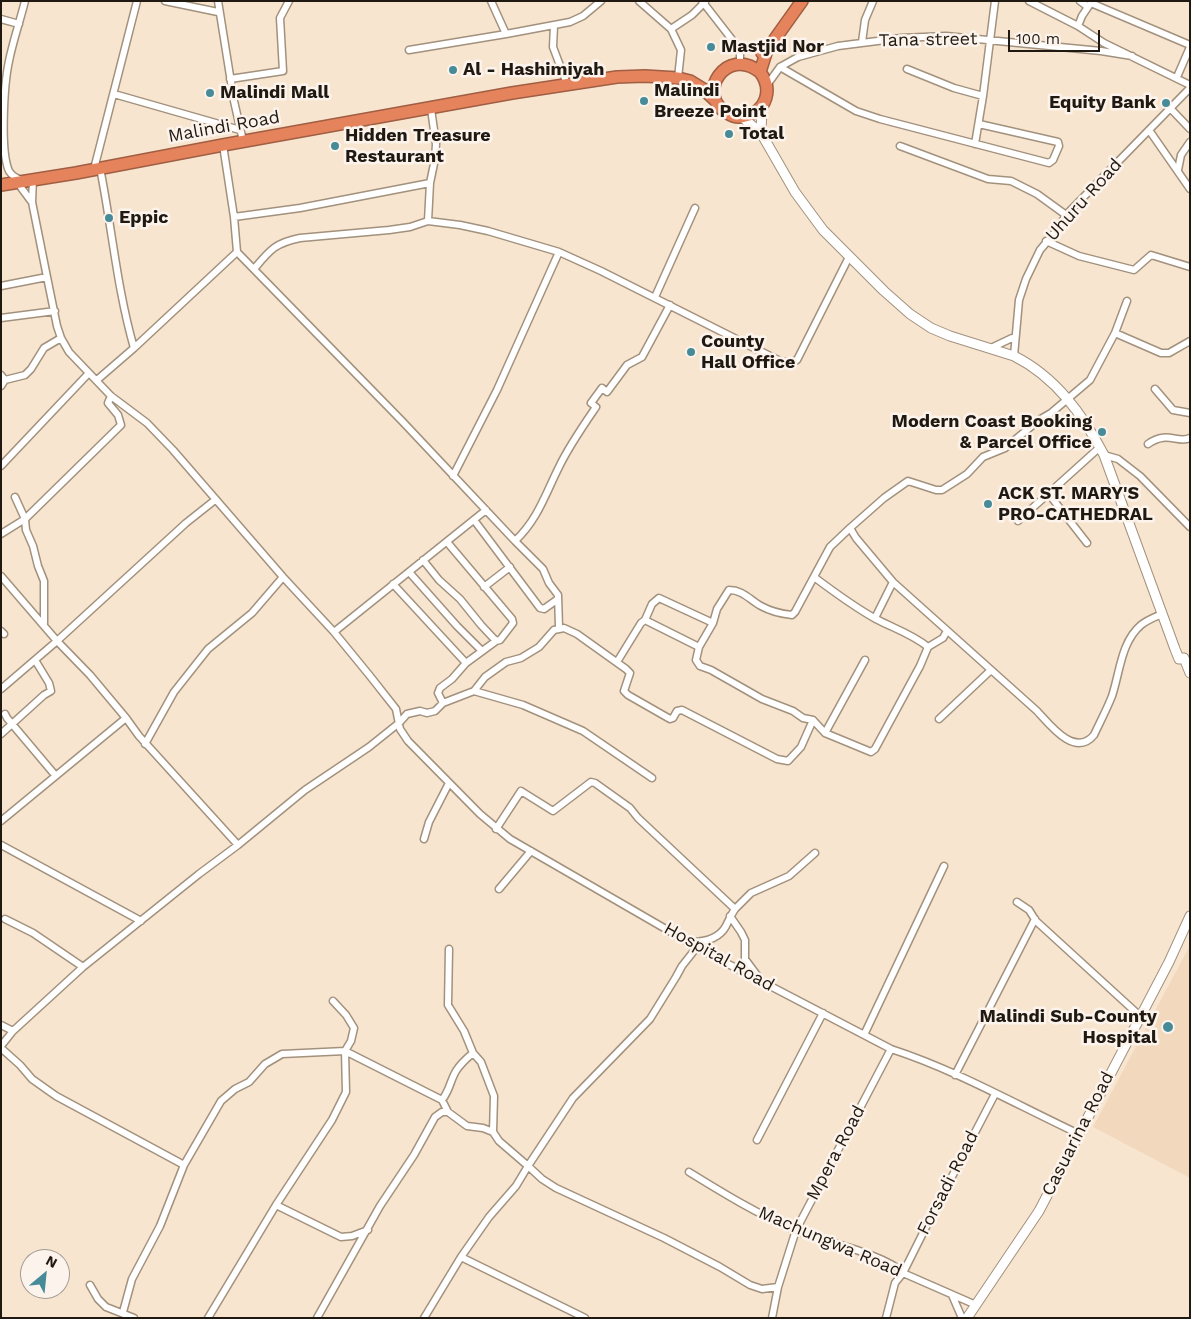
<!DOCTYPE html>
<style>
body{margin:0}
#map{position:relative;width:1191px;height:1319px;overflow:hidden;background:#f8e5d0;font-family:"Work Sans",sans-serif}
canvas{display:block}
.frame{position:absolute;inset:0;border:2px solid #201911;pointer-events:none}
.north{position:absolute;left:20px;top:1249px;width:50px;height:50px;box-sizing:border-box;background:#fcf4ec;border:1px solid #a49c94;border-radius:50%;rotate:28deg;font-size:14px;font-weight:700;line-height:20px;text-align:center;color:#201911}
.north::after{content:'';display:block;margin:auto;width:18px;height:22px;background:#478b99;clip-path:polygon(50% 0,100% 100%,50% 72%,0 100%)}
.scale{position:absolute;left:1008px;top:30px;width:92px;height:22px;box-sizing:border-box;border:2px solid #201911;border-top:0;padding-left:6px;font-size:15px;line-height:18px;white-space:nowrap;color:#201911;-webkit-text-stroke:4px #fcf4ec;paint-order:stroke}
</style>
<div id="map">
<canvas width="1191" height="1319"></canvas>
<div class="frame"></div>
<div class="north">N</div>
<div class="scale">100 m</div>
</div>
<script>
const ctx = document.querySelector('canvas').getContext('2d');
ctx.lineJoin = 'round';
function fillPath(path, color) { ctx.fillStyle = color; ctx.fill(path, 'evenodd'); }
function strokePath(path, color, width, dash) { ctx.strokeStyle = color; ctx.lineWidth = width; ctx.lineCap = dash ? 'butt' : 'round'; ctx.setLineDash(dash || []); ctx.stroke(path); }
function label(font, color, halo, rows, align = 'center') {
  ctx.font = font + ' "Work Sans",sans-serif'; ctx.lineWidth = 5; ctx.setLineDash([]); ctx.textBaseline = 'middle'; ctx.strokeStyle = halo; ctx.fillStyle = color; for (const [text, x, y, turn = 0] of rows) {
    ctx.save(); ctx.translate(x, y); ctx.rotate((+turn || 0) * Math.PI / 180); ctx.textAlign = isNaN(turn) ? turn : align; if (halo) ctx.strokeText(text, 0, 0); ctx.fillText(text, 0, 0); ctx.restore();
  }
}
const built = new Path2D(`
 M1189,947h1v231l-97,-51z`);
const street = new Path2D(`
 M165,1l53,11
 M218,1l16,100 9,40
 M491,1l15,33 64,-12 13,-6 18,-15
 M639,1l32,28 10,21 -3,28
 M702,1l35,45 3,6v11
 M1029,1l49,25 26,17 86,42
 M1080,1l8,6
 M1091,3l99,42
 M1,19l18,5
 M554,26l-1,21 14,37
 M1078,26l4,-10 10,-15
 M671,29l21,-14 13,-13
 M862,42l3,-22 8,-19
 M409,50l97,-16
 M780,67l76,44 24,8 169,44 4,-3 6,-14 -1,-4 -79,-18
 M907,69l47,19 29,8
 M1177,77l13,-30
 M230,79l53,-8 -3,-53 9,-17
 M767,85l13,-18 18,-10 40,-11 63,-8 45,-2 155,15 31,5
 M114,94l126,36
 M1170,108l20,21
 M1149,130l41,59
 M975,144l8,-48 12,-95
 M223,145l11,72 3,35 165,169 113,120c23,-22 30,-46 44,-74 10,-21 24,-41 37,-60l-5,-4 11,-15 5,4 20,-27 15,-8 28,-52
 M900,146l88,33 23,2 26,13 29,21
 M100,168c12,60 17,121 34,180
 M94,169l43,-168
 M1178,170l3,-15 9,-13
 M33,179l-1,23 15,75 10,49 4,12 8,14 42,44 36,27 26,27 110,127 51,55 36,44 26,33 4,20 8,12 72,73 30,25 199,115 182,95c65,21 126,56 188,85
 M21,180c-5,-2 -9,-4 -12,-9 -9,-20 -5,-87 0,-110 4,-20 11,-40 16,-60
 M17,182l14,19
 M234,217l66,-9 130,-25
 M428,221l2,-38 5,-24 1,-15 -5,-35
 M1046,241l33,15 55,14 17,-15 39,12
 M254,269c16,-19 21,-26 46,-31l89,-8 21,-3 18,-6 32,4 28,6 71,21 42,19 181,91h10l5,-2 52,-103
 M1,286l46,-9
 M655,297l40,-89
 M1127,301l-12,32 -25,47 -39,33 -12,7 -34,28 -22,9 -16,17 -25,16h-6l-28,-9 -24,17 -34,30 6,10 37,44 144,129c13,14 38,47 57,24 6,-13 13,-26 18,-39 8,-24 9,-54 29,-71 6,-5 14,-8 21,-11
 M1,318l54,-7
 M1115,333l46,20h8l21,-12
 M991,348l21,-10
 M1014,356l5,-56 7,-21 14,-29 17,-20 9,-15 124,-127
 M1,375l4,5 -4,6
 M5,380l20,-5 6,-6 13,-21 17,-10
 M97,380l37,-32 103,-96
 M1155,389l18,21 17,3
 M1148,444c19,-14 30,0 42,-6
 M1104,455l14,4 22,17 50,51
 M1,466l88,-93
 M453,476l44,-86 62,-138
 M1048,493l39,50
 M15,497l10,22 1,11 7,16 5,20 6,15v43
 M474,520l66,88 4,1 14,-10
 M1018,521l82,-74
 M850,528l-20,19 -35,65 -3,3c-10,-1 -22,-4 -31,-9 -11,-6 -18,-16 -32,-16l-12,19 -4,14 -14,24 -3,13 4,6 11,4 51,29 31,12 10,7 10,2 12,13 46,19 4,-3 45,-83 8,-19
 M1,534l24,-15 96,-94 -3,-10 -10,-12 3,-7
 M515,541l28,28 6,14 9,12 1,32
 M423,560l16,20 21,19 21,26 15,16
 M409,572l48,54 25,25
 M1,576l56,65 33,34 36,43 13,18 99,109
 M814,577c20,15 40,30 62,42 17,9 36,15 52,28l15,-9 4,-7
 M393,584l73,79
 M484,587l26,-20
 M875,618l18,-36
 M645,620l54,27
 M1,631l3,3
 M334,632l152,-122
 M617,662l24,-39 4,-3 7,-16 7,-6 54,25
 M1,689l56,-48 129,-118 29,-23
 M474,691l49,14 60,26 69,47
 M443,703l-5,-10 2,-5 12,-9 14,-16 30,-22 4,-1 13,-17 -1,-4 -65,-77
 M5,714l2,4 48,57
 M939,719l52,-49
 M825,733l40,-73
 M1,734l43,-39 7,-4 -2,-8 -14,-23
 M145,744l29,-52 34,-43 44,-36 31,-36
 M1,821l125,-103
 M496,829l25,-38 32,20 38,-29 4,1 35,25 8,10 97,91c-4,6 -6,11 -9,17 -7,13 -22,16 -35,16
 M424,839l5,-17 20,-39
 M1,845l140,76
 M499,889l32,-38
 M1017,902l12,8 7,11 104,95
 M735,909l16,-16 38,-17 26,-23
 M730,916l11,16 4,8v19l14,19
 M5,919l28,14 50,34
 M449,949l-1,56 16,26 9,22 8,9 13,34 -1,36
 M1,1025l12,6
 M864,1035l80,-169
 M1,1046l12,-15 70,-64 116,-93 39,-29 67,-55 64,-43 30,-24 8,-9 13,-3 7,2 8,-2 8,-8 31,-12 11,-14 21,-15 15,-4 18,-11 15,-17 10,-2 13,6 49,35 4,4 -6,18 4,4 42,24 3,-1 4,-7 5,-1 95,49 11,2 13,-14 12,-27
 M1,1048l19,17 12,14 24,17 128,69
 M955,1075l80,-156
 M442,1100c8,-10 8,-19 14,-29 5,-8 11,-13 17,-18
 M757,1140l66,-127
 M689,1172c34,21 70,43 108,59 27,11 88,23 106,42l73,32
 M276,1205l65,32 11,-1 16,-6
 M461,1257l124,61
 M90,1285l8,14 8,8 28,11
 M952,1295l10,23
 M123,1312l9,-33 28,-53 24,-61 37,-64 14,-12 14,-7 16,-18 17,-10 63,-3 97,49 6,12
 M208,1318l68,-113 56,-85 14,-28 -1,-41 6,-10 3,-13 -8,-13 -13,-14
 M317,1318l63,-112 34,-51 21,-38 7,-5h6l19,14 16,2 10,4 6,9 29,25 45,-68 77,-79 26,-42 6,-11 15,-19
 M424,1318l37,-61 28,-40 27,-31 12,-20 14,13 14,9 108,50 56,29 30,18 12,4 16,-2
 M772,1318l6,-31 18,-57 95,-181
 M886,1318l9,-35 8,-10 29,-58 63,-121`);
const secondary = new Path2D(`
 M742,117l19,16 34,59 28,38 61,61 26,23 21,14 19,8 64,20c42,21 69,59 90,99l71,194 4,10 5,-1 6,15
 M761,133l1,-26
 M967,1318l72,-107 130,-249 21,-46`);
const highway = new Path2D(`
 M762,53l5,-3 35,-49
 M760,72c-34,-27 -65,23 -33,41 6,4 12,5 18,3 22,-5 28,-27 15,-44l7,-22
 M1,185l75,-12 147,-28 289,-52 105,-16 28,-1 33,2 12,3 13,8 12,11`);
const markers = [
 [711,47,5,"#478b99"],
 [453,70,5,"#478b99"],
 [210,93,5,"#478b99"],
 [644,101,5,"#478b99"],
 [1166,103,5,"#478b99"],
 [729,134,5,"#478b99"],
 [335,146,5,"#478b99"],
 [109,218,5,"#478b99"],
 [691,352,5,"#478b99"],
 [1102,432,5,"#478b99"],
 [988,504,5,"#478b99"],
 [1168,1027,6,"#478b99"]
];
const streetNames = [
 ["Tana street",928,40,-1],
 ["Malindi Road",224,127,-10],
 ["Uhuru Road",1084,200,-48],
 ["Hospital Road",719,957,29],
 ["Casuarina Road",1078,1134,-63],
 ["Mpera Road",836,1153,-62],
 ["Forsadi Road",948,1183,-63],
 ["Machungwa Road",830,1242,23]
];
const poiNames = [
 ["Mastjid Nor",721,47],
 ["Al - Hashimiyah",463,70],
 ["Malindi",654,91],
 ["Breeze Point",654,112],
 ["Malindi Mall",220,93],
 ["Equity Bank",1156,103,"right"],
 ["Total",739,134],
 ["Hidden Treasure",345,136],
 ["Restaurant",345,157],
 ["Eppic",119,218],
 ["County",701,342],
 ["Hall Office",701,363],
 ["Modern Coast Booking",1092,422,"right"],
 ["& Parcel Office",1092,443,"right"],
 ["ACK ST. MARY'S",998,494],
 ["PRO-CATHEDRAL",998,515],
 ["Malindi Sub-County",1157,1017,"right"],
 ["Hospital",1157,1038,"right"]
];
fillPath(built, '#f2d9be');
strokePath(street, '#a2917d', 9);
strokePath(secondary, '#a2917d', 11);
strokePath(highway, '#a05e42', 14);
strokePath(street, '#fff', 6);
strokePath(secondary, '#fff', 9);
strokePath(highway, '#e5835d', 11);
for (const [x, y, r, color] of markers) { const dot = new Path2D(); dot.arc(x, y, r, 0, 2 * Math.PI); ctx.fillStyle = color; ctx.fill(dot); strokePath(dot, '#fcf4ec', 2); }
label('18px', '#201911', '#fcf4ec', streetNames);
label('bold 18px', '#201911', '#fcf4ec', poiNames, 'left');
</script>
